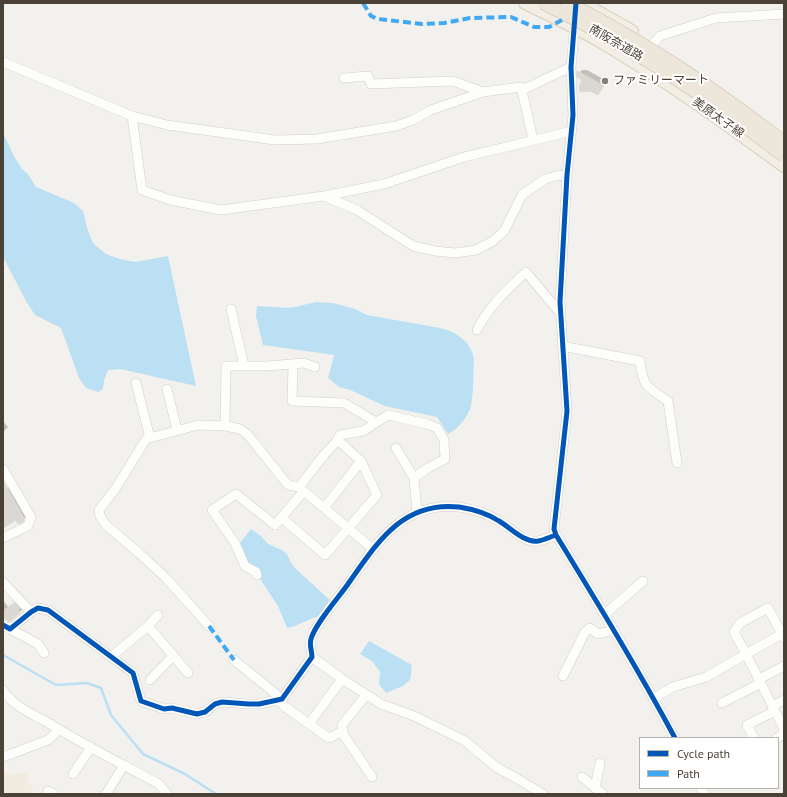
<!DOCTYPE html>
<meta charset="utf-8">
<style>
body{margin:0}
#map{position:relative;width:787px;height:797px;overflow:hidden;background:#f3f1ed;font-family:"PT Sans",sans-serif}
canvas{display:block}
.frame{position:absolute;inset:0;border:4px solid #4b4237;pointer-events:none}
.legend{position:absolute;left:639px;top:737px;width:140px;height:52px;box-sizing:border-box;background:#fff;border:1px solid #b7b3af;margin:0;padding:5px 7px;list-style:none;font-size:12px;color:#4b4237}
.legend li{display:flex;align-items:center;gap:8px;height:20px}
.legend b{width:20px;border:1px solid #b7b3af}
</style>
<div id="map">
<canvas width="787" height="797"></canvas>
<div class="frame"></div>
<ul class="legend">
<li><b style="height:5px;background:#0057b8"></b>Cycle path</li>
<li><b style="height:5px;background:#3fa9f5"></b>Path</li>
</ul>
</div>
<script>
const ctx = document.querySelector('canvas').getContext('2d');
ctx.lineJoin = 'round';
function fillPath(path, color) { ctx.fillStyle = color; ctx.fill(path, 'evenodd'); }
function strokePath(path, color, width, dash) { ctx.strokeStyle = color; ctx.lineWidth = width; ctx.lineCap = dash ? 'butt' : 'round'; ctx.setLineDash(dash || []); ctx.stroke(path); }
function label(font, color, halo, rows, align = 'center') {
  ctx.font = font + ' "PT Sans","Noto Sans JP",sans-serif'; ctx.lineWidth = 4; ctx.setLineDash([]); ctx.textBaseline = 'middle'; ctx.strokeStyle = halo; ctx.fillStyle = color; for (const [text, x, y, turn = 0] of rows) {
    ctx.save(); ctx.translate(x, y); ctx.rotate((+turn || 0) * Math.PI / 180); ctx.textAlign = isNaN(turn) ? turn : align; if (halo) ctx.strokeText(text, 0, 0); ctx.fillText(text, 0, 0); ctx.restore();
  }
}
const education = new Path2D(`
 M26,773l8,21h-31v-20z`);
const water = new Path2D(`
 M3,133l12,25 7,11 6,5 8,13 38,16 9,8 4,17 6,15 13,11 14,5 15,3 33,-6 28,130 -76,-17 -12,1 -4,10 -1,9 -5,3 -12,-4 -7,-10 -18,-50 -26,-13 -9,-14 -23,-44z
 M316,302l17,1 22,6 12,6 73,13c16,4 31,13 34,31 -1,13 0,34 -3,46 -2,11 -13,24 -23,29l-11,-17 -52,-11 -35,-16 -11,-3 -11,-9 6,-23 -71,-10 -7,-29 1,-10 33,2z
 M251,529l10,7 7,8 14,6 5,4 4,9 6,7 34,31 -13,17 -2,-1 -24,10 -5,1 -9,-22 -20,-30 -11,-12 -8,-20z
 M369,641l43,24 -2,15 -7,6 -17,7 -7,-9 1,-12 -8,-11 -12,-7z`);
const shadow = new Path2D(`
 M582,70h5l20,11 -9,13 -20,-20z
 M3,421l5,6 -5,5z
 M10,487l16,28 -3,6 -7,-2 -13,8v-33z
 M3,600l6,8 9,-6 4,8 -13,10 -6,-3z`);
const stream = new Path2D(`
 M3,655l53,30 31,-2 14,5 10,27 32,39 42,20 31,20`);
const building = new Path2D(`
 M577,71l27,15 -6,9 -8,-4 -10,1 -1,-6 3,-6 -5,-3z
 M3,481l21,37 -1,4 -5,2 -2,-4 -13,8z
 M15,603l5,5 -2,1 2,4 -11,9 -6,-5v-6z`);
const minor = new Path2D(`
 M575,22l-4,45 2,48 -6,60 -7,127 7,109 -13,118 2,6c41,67 82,134 119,203
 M653,44l7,-8 56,-18 68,-4
 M3,62l129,54 10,74 28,10 51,10 103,-14 33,14 56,36 22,5 21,2 20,-3 17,-9 11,-10 18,-36 23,-16 11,-3 11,-1
 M344,78l24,-2 3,8 82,-3 30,11
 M132,116l35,9 108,15 42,-1 79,-13 17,-6 18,-10 52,-18 38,-5 1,3
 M533,140l-11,-50 49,-23
 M324,196l60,-12 80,-27 108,-26
 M231,309l13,57
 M477,330c12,-24 30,-40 49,-58l34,41
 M562,346l78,15c3,26 7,26 28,40l9,62
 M293,364l-1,37 52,2 32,19
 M136,383l14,55
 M167,389l10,41
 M225,426l1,-60h41l37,-3 11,4
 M336,442l4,-7 23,-4 25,-16 39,9 10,4 7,12 1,19 -17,9 -14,10 3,34
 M396,448l18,30
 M3,469l28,48 -3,9 -25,12
 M324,508l37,-47
 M282,518l43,37 52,-60 -16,-34 -21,-19h-4l-12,13 -25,32
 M257,575l-1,-3 -11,-6 -10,-23 -23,-33 24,-16 39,31 28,-33
 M3,582l28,30
 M605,614l38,-33
 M3,625l7,4 21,-17 7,-4 10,2 85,63 8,28 23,8 8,-1 25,6 8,-2 10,-8 7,-2 27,2h10l23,-5 30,-42c0,-5 -3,-13 -1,-18 4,-15 28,-42 37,-55 29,-41 54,-83 111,-77 13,2 29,7 40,14 12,7 25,22 39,20 6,-1 12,-4 18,-6
 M148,626l40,47
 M209,626l-43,-48 -26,-24 -34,-29 -6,-9 -1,-6 17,-22 30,-49 52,-14 27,1 15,3 8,6 40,50 11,2 74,62
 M10,629l28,15 6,9
 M782,634l-36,20 -12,-22 6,-9 28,-15 14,26 2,4
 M111,657l37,-31 10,-11
 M312,657l30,22 39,25 33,12 51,25 31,26 20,11 27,16
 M234,660l48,39
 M563,676l22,-44 5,-4 8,6 16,-4
 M759,679l25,-13
 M150,680l23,-24
 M3,690c9,15 27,23 42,31 37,23 75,42 114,63l8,10
 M366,695l-24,30 1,9 29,43
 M654,698l19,-11 33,-10 40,-23 38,75
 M279,700l5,6 25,18 33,-45
 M722,703l39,-20
 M772,706l12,-6
 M309,724l20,14 14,-7
 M754,738l-7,-13 28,-14
 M777,738l4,-2 3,-5
 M3,757l45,-17 11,-10
 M73,774l18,-27
 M582,777l21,17
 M595,788l5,-25
 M701,788l3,6
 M48,791l6,3
 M106,794l18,-29`);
const major = new Path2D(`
 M525,3c26,13 53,25 78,40 63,37 122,80 181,123
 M582,3l50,28`);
const highwayBridge = new Path2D(`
 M543,3c85,41 166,95 241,153
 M568,3c34,18 68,37 101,58 40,25 77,53 115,81`);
const quiet = new Path2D(`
 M363,3l8,13 7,3 44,5 22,-1 26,-5 41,-1 23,10h15l13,-7
 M209,626l25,34`);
const cycleway = new Path2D(`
 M576,3l-5,64 2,48 -6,60 -7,127 7,109 -13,118 2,6c41,67 82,134 119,203
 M3,625l7,4 21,-17 7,-4 10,2 85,63 8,28 23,8 8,-1 25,6 8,-2 10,-8 7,-2 27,2h10l23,-5 30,-42c0,-5 -3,-13 -1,-18 4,-15 28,-42 37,-55 29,-41 54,-83 111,-77 13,2 29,7 40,14 12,7 25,22 39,20 6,-1 12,-4 18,-6`);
const markers = [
 [605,81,4,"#867f77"]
];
const streetNames = [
 ["南阪奈道路",616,43,30],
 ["美原太子線",718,118,35]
];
const poiNames = [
 ["ファミリーマート",613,81]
];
fillPath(education, '#f1ecdf');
fillPath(water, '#bbe0f4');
fillPath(shadow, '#0003');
strokePath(stream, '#bbe0f4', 2.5);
fillPath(building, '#dbd8d3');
strokePath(building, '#dcd8d2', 1);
strokePath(minor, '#d1cfca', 10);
strokePath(major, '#d7cdb9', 14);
strokePath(minor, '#fdfdfc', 9);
strokePath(major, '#f2eee5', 12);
strokePath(highwayBridge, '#cdbda7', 14, []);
strokePath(highwayBridge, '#ede6da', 13);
strokePath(quiet, '#3fa9f5', 4, [8, 4]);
strokePath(cycleway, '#0057b8', 5);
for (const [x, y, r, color] of markers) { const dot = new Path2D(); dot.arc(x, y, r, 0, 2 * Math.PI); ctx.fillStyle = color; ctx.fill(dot); strokePath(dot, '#fff', 1.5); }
label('12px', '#4b4237', '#fff', streetNames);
label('12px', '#4b4237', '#fff', poiNames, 'left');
</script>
